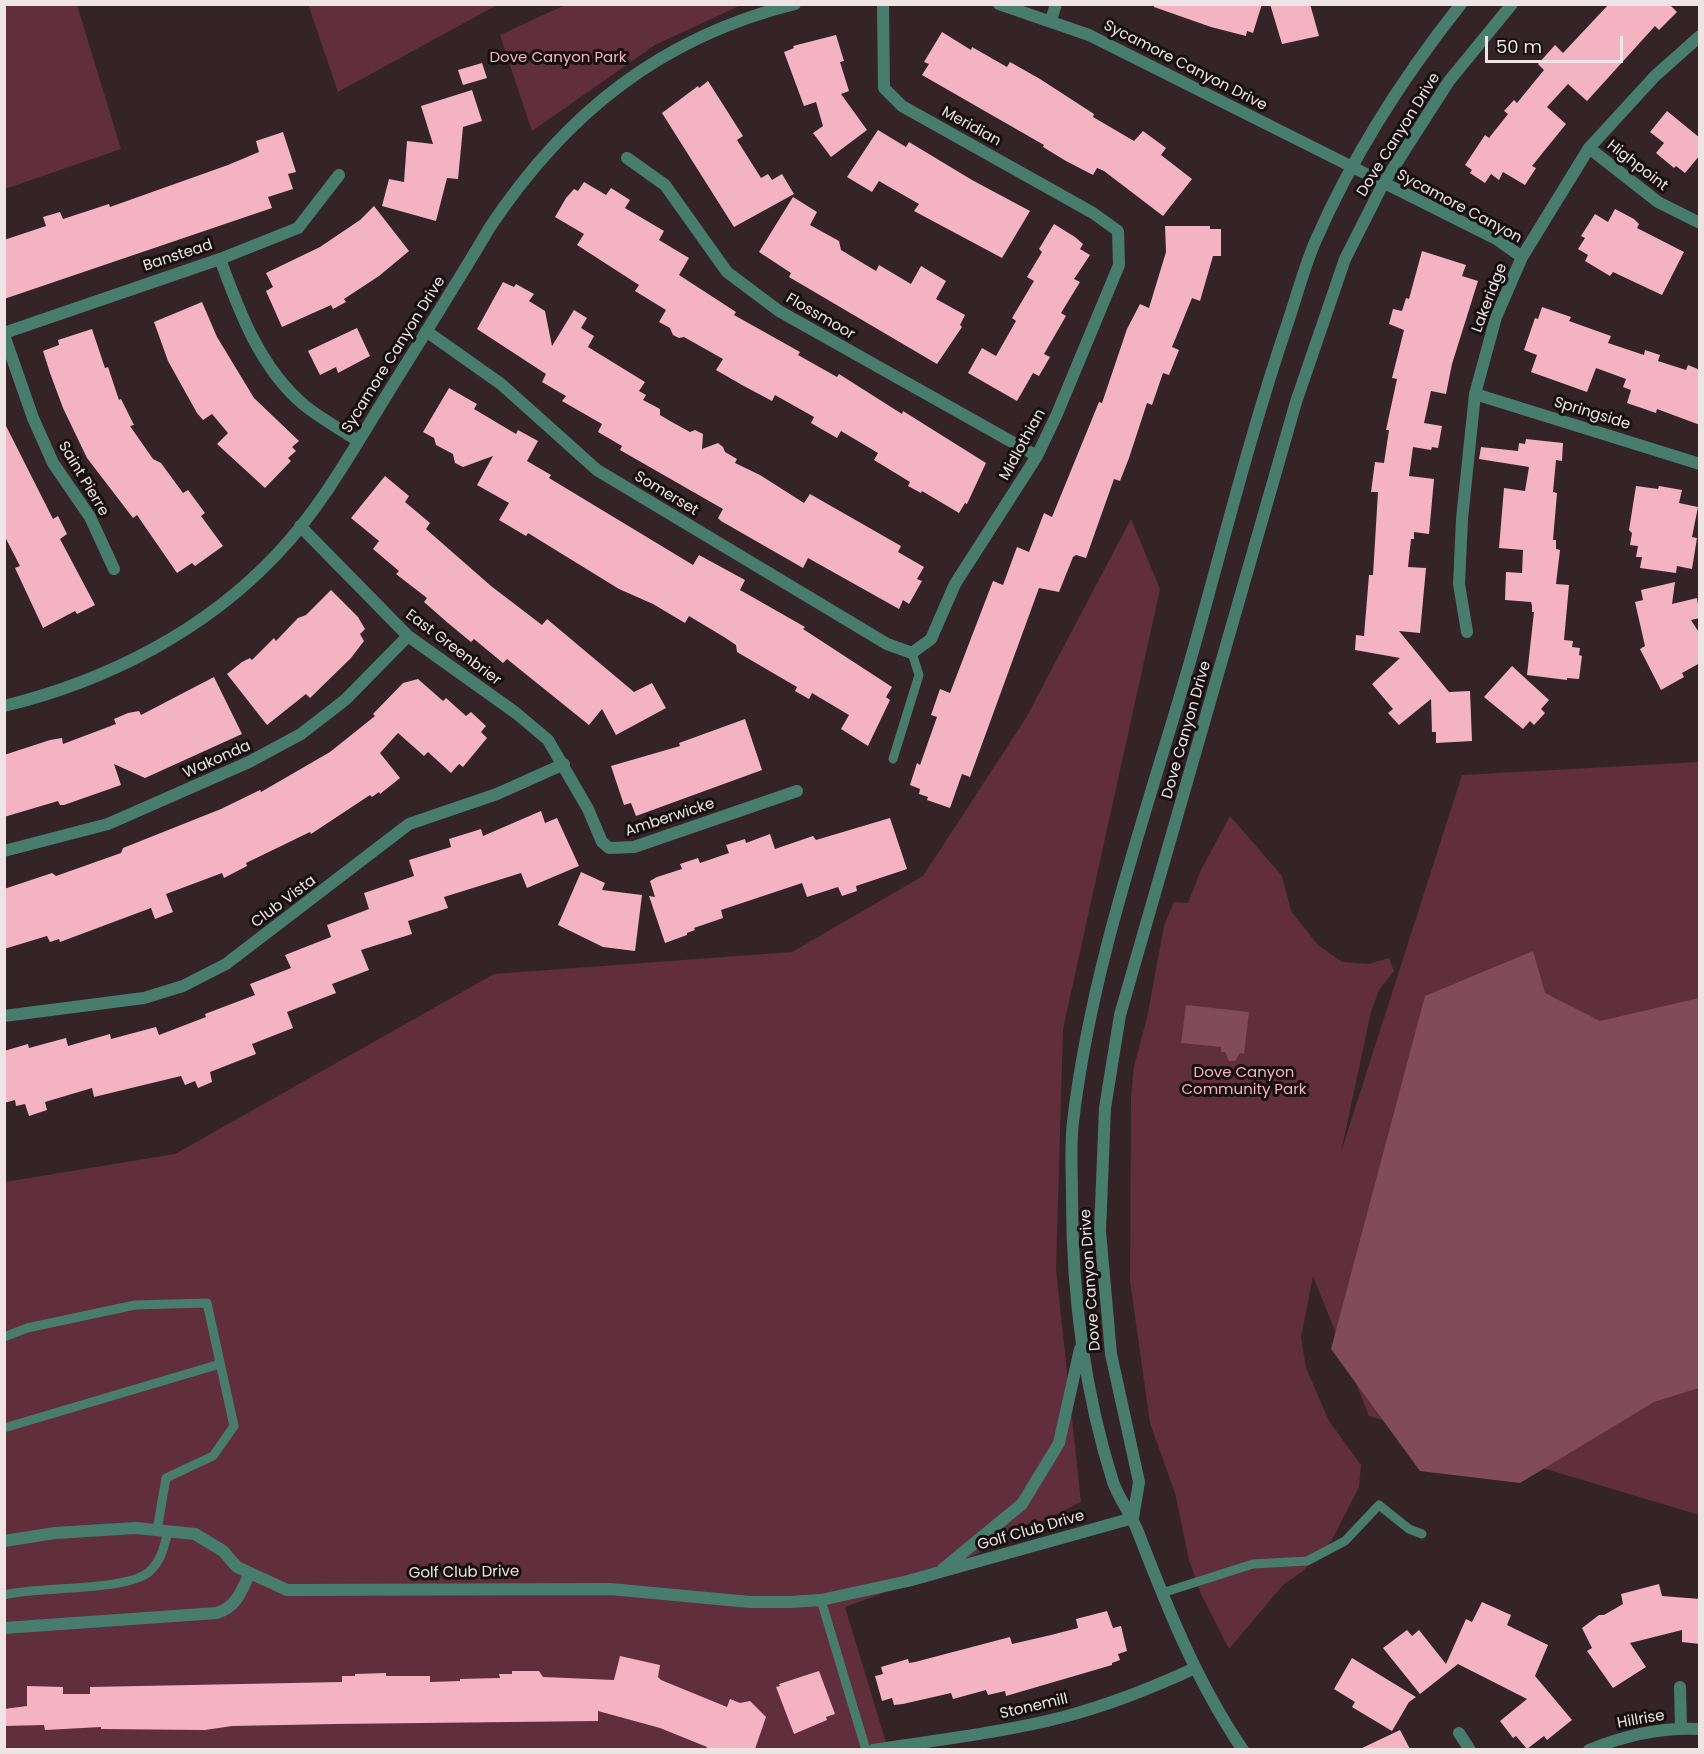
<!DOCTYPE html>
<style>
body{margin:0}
#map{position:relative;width:1704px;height:1754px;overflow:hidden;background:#342428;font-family:Poppins,sans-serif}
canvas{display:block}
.frame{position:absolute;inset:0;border:6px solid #eee3e5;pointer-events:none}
.scale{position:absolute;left:1485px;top:36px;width:138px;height:27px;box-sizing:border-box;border:3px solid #eee3e5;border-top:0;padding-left:8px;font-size:18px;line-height:21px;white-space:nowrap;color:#eee3e5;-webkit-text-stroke:4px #171011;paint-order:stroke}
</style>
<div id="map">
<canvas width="1704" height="1754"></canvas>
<div class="frame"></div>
<div class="scale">50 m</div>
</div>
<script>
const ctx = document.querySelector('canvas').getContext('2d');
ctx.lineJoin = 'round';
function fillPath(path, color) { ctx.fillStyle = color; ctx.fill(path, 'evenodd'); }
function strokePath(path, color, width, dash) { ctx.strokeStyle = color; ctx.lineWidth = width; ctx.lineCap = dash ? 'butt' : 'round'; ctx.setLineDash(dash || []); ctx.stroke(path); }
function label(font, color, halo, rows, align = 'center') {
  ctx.font = font + ' Poppins,sans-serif'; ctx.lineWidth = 6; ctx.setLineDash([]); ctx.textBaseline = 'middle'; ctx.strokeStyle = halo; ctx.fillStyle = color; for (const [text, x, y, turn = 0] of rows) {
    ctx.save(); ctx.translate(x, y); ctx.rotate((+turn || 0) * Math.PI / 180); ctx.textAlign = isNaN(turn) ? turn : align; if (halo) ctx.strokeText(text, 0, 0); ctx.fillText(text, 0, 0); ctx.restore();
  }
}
const green = new Path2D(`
 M308,4h189v1l-159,87z
 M4,5h73l44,144 -116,40z
 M565,5v-1l176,1 -86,40 -123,86 -32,-96z
 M1131,519l29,70 -97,440 -7,240 25,233 -143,71 -93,34 43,142 -883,1v-568l170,-28 319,-180 298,-22 131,-76 103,-158z
 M1699,762v753l-330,-99 -56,-140 -12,62 5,30 23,53 32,44 -2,22 -27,53 -29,31 -20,14 -54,64 -28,-55 -12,-34 -14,-67 -25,-70 -20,-142 1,-183 3,-32 13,-48 17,-92 10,-24 14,1 13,-33 29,-54 52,60 9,35 27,34 24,17 26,2 21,-6 5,13 -15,19 -8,22 -30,140 121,-377z`);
const water = new Path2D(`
 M1533,951l12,42 55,28 99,-23v390l-45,14 -134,81 -100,-12 -89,-122 94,-353z
 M1186,1005l63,7 -5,42 -4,-1 -5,8h-6l-4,-9h-4v-5l-40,-4z`);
const building = new Path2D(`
 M1154,4h108l-9,29 -6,-2 -1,5 -35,-9 -57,-20z
 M1270,4h40l9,32 -37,8z
 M1609,4h60l8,8 -18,18 -4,-4 -68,75 -19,-17 -21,23 19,17 -34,42 4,2 -11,17 -22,-13 -4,8 -8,-6 -6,9 -15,-10 2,-3 -7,-5 20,-30 4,3 19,-24 -4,-3 10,-11 3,3 27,-33 -6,-6 17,-19 8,8z
 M942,32l29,18 1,-3 35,20 3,-5 30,17 54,35 -1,3 41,24 9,-10 23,17 -5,7 31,24 -29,37 -59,-45 -7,-3 -4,7 -27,-14 -23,-14 1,-2 -122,-70 7,-11 -5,-2z
 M836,35l8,26 -4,1 9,29 -8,3 26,36 -36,27 -18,-24 10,-7 -7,-24 -12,4 -20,-54 10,-4 -1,-2z
 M482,63l5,15 -24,7 -5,-15z
 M708,81l35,55 -6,4 24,38 7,-4 4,6 10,-6 12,20 -60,33 -72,-114 36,-27 1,2z
 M472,90l10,31 -19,6 -5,52 -11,-1 -11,43 -54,-15 7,-27 15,3 3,-41 26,3 -12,-38z
 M1667,111l33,27v17l-15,18 -9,-7 -2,2 -18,-15 8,-10 -14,-11z
 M878,130l28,17 3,-5 63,38 58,31 -28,47 -88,-47 5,-7 -40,-23 -7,11 -25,-15z
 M283,132l13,40 -8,2 5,15 -25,8 4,11 -268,91v-59l42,-14 -3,-9 17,-5 3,7 46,-15 1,3 118,-42 31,-13 -3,-11z
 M584,182l22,13 5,-7 19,12 -5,8 39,23 -5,9 30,18 -10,17 57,37 -2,3 66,37 -2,3 39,22 2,-3 63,40 1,-3 83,52 -19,41 -2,-1 -6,10 -37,-22 -1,2 -13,-7 2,-4 -36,-22 4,-7 -37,-22 -4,7 -26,-15 3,-6 -39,-22 -3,6 -30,-16 -26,-15 7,-11 -39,-22 -5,1 -6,-3 -3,-7 -11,-6 7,-12 -31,-19 4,-6 -62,-40 7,-11 -29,-17 11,-19 8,-9 4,2z
 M793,197l24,15 -7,13 29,16 2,9 35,21 3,-6 32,19 10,-18 25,15 -10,18 29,16 -5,10 2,2 -25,37 -148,-87 2,-4 -32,-21z
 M374,206l35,45 -30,25 -35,23 2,3 -13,7 -2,-4 -49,22 -16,-36 7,-4 -7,-14 54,-26 40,-27z
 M1615,209l19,10 5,5 -2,4 47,24 -22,43 -49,-23 -3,4 -25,-15 3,-6 -10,-6 7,-11 -4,-2 14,-22 13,8z
 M1054,224l21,13 8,7 -3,5 10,6 -16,24 6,3 -19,31 5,3 -22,38 6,3 -11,19 -6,-3 -16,28 -49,-28 14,-25 14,8 20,-35 -4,-3 22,-37 -7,-4 15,-25 -3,-3z
 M1165,226h45v3h11v27h-8l-13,45 -8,-3 -20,49 7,3 -10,25 -6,-2 -11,32 -5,-2 -18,55 -9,23 -6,-2 -28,79 -10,-3 -3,2 -14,35 -20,-4 -69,189 -8,-3 -12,34 -23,-8 1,-3 -9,-3 1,-5 -10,-4 7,-22 3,2 17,-48 -6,-2 9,-26 10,4 43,-112 10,4 14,-38 12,5 15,-39 8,4 47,-115 3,1 25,-74 13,-25 9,4 17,-56z
 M1422,251l44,14 -4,11 16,5 -26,83 -6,30 -15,-3 -7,32 18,3 -4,22 -6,-1 -1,3 -18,-3 -4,29 25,3 -5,55 -15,-2v7h-3l-3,28 18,1 -6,65 -21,-2 50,61 21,-1 2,50 -36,2v-11h-4l-1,-33 -32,26 -11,-12 5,-4 -21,-25 28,-26 -45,-8 1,-15 8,1 5,-61h4l5,-83h-7l4,-30 9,1 5,-33h-3l11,-51 -5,-1 12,-48 -15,-6 4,-15 9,2 4,-13 3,1z
 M503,282l11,5 2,-3 18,10 -5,7 16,10 7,35 22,-36 13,8 -6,10 13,8 -6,11 57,35 -6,9 7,4 -3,5 17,9v6l10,6 20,11 5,-2 8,4 -1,15 16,-6 5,4 2,5 12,7 -2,4 25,12 44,28 6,-9 91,52 -3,6 26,15 -7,12 5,2 -13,23 -6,-4 -4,9 -91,-51 -5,10 -82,-47 -3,-3 5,-9 -103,-59 2,-4 -24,-14 4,-8 -40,-23 4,-5 -24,-14 4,-8 -69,-45z
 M202,302l15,35 37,61 45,43 -7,6 4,4 -8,7 3,3 -26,27 -48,-44 11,-11 -16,-19 -9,6 -6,-7 -29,-52 -14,-39z
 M1542,307l29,10 -2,4 42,15 -3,7 36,12 1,-5 15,5 -2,6 28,9 2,-5 12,5v55l-43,-16 -1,4 -29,-10 4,-13 -8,-3 3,-8 -30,-11 -9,24 -56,-20 6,-17 -13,-5 11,-32 3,1z
 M357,328l13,28 -32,17 -2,-6 -16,8 -12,-24z
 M92,329l13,39 3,-1 11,33 2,-1 13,26 -4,1 23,33 8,4 22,30 5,-3 17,23 -4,3 22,30 -28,20 -3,-3 -15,10 -40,-58 -4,3 -46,-60 -24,-50 -13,-35 -7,-22 16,-6 -1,-5z
 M449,388l28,16 -3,5 42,25 2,-4 20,11 -11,20 24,14 -2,3 144,87 6,-10 46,25 -5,10 65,37 -2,2 89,58 -6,10 4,3 -22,46 -27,-17 8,-14 -37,-22 -3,6 -14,-8 2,-4 -60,-35 -1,-7 -12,-8 -35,-21 -4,7 -32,-19 -34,-15 -91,-56 -2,3 -27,-16 10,-17 -32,-18 16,-29 -30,11 -8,-4 -2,-9 -17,-9 -2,-7 -11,-6z
 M4,422l49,97 5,-3 9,18 -7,5 35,66 -18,9 -2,-3 -32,17 -28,-60 5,-2 -16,-31z
 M1526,439l37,4 -1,18 -6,-1 -3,32 4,1 -4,47h3v9l4,1 -4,34 13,1 -5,55 9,1 -1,6 8,1 -1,7 3,1 -3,23 -12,-1v2l-40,-5 7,-63h-2v-6l-1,-4 -26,-2 1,-28 16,1 1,-23 -24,-2 5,-60 21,3 4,-24 -50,-8 2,-12 37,4 1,-8 6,1z
 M385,476l24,20 -4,6 25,21 -4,6 65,57 51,39 5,-6 87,73 18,-9 14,25 -50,27 -14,-26 -13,16 -82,-66 -4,4 -29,-24 -3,3 -23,-19 -24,-21 3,-4 -31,-24 3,-3 -26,-22 6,-8 -28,-23z
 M1636,486l22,3 1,-3 23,4 -3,13 19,4 -6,30 5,1 -5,31 -15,-3 -1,7 -36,-5 2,-11h-6l2,-11 -8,-1 2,-12 -3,-3z
 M1675,582l-3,22 25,-6 3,20 -9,2 9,14v29l-18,10 2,4 -23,13 -21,-41 5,-3 -10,-44 8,-2 -2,-10z
 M331,590l27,27 7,12 -5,5 4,7 -13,17 -41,40 -4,-4 -39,31 -40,-51 15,-12 8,-4 2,2 22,-22 2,3 22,-23 8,-3z
 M1512,666l37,34 -8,9 4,4 -11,12 -4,-4 -7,8 -39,-32z
 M214,677l28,57 -97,44 -31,-14 7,21 -57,20h-4l-2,-4 -54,16v-62l46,-15 12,-2 1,6 53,-20 -2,-5 14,-6 11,-2 2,4z
 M418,679l25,22 3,-3 20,18 5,-4 15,14 -5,6 6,6 -24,29 -4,-3 -8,9 -23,-21 -4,4 -26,-23 -18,20 20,25 -20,16 -1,-2 -7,5 -2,-2 -59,39 -1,-2 -64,31 1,3 -23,12 -2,-5 -56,21 7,18 -18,7 -4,-11 -91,34 -1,-3 -9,3 -3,-6 -43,13v-60l48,-16 4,3 65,-23 2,-5 98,-39 39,-19 1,2 69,-40 45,-36 -2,-2 30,-31z
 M745,719l17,51 -126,46 -5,-13 -7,2 -13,-39 69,-20 -1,-3z
 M541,811l4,12 12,-5 22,48 -52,22 -6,-15 -77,24 4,11 -40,13 4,13 -51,16 8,20 -37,14 4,9 -49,19 6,16 -41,16 4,10 -46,18 2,10 -14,6 -3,-7 -10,4 -4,-9 -87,21 -2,-9 -47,14 2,8 -18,6 -4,-12 -9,2 -1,-6 -11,3v-52l24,-7 1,4 37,-10 2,8 42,-12 1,5 45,-12 3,8 47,-18 -1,-3 50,-19 -5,-11 41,-16 -6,-13 46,-18 -4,-12 42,-16 -5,-16 50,-17 -5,-16 42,-13 -2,-8 32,-10 2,7z
 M890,818l17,51 -51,17 1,5 -15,5 -4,-9 -31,10 -5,-14 -81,27 2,8 -29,10 1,2 -8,3v2l-22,8 -16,-47 6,1 -5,-16 7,-4 25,-8 -2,-5 18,-6 2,5 29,-10 -3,-8 19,-6 1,4 24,-9 5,15 38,-13 3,4z
 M581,872l24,11 -3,7 40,5 -7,56 -32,-4 -45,-22z
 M1659,1584l3,12 38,3v45l-18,-2v-12l-52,13 16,24 -33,21 -26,-37 5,-3 -10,-20 17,-13h5l19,-11 -2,-10z
 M1482,1602l29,13 -4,10 41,20 -13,31 37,44 -25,20 -3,-4 -17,13 -11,-13 -3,2 -13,-17 27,-22 -69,-35 -38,30 -37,-46 24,-18 5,6 7,-6 27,34 20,-45 6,3z
 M1107,1611l6,17 8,-2 6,25 -9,3 2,6 -8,3v2l-106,31 -1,-5 -17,4 -2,-5 -33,9 -2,-6 -48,11 -9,1 -2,-7 -10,3 -7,-25 8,-2 -2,-7 27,-8 1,4 6,-1 95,-25 2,7 39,-9 27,-7 -2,-9z
 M620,1656l40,9 -2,12 3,3 66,27 3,-8 10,4 10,-2 16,16 -11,32h-49l1,-2 -47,-19 -62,-17v10l-263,3 -103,2 -27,4 -104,-1v-2l-56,3 -1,-5 -40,1v-17l23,-3v-20l36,1v7h27v-7l252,-5v-6h13v-2l31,-1v3h44v6l30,-1v-2l40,-1 -1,-4h13v-3h27l4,6 71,3z
 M1352,1658l64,39 -7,5 -17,29 -40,-24 3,-5 -21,-13z
 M819,1671l16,43 -9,3 1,3 -33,14 -18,-47 4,-1 -1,-2z
 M1400,1730l10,19h-50z`);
const lane = new Path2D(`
 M893,759l26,-84 -7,-22
 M4,1337l23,-9 108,-23 72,-2 27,123 -21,30 -47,22 -9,52
 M4,1428l216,-64
 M1162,1593l91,-29 54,-3 38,-20 34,-36 30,24 13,5
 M4,1595c33,-9 127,-3 147,-25 11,-11 13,-24 17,-38
 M821,1600l45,150`);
const street = new Path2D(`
 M999,4l90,31 409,205 24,17
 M1051,20l5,-16
 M1589,148l69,54 42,21
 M627,158l38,27 62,87 52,39 258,145
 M220,259c19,52 40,109 84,146 16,13 36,24 54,36
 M426,331l75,53 96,86 290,174 25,9 19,-14 24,-55 82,-128 20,-42 62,-149 -1,-34 -25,-18 -191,-107 -18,-18 -1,-84
 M4,333l216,-74 78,-31 41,-53
 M4,335l29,83 20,45 37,54 24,52
 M1475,394l225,70
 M300,526l108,110 108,77 32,27 40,69 14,33 7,6 25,-1 163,-56
 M1467,632l-8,-48 3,-65 13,-125 21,-77 26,-60 67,-109 66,-72 45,-40
 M4,706c103,-25 201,-75 274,-153 44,-47 76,-105 110,-160 34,-55 69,-110 102,-166 76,-114 171,-190 305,-223
 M4,851l104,-27 141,-62 52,-28 44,-34 63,-64
 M4,1016l140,-18 39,-12 43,-22 183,-140 88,-30 67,-30
 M1133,1518l6,-36 -28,-128 -11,-123 5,-123 15,-93 176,-613 49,-143 38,-75 66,-103 63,-77
 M4,1541l51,-8 81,-5 59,6 28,17 14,16 50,23 323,-1 140,13h40l31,-2 87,-19 225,-63
 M943,1569l79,-65 37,-61 21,-94
 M4,1628l213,-15c20,-6 24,-22 33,-40
 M1680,1687l1,41
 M1459,1733l11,17
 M873,1750c63,-10 128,-17 190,-33 46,-12 89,-29 132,-49
 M1243,1750c-46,-67 -76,-143 -105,-218 -7,-18 -19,-33 -25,-50 -29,-92 -41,-189 -41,-285 0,-25 -2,-50 1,-75 20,-170 82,-331 127,-496 28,-102 54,-204 88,-304 9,-27 16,-54 27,-80 37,-85 88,-165 146,-238
 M1589,1750c34,-14 73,-23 111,-21`);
const parkNames = [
 ["Dove Canyon Park",558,58],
 ["Dove Canyon",1244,1073],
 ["Community Park",1244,1090]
];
const streetNames = [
 ["Sycamore Canyon Drive",1185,66,27],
 ["Meridian",971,127,29],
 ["Dove Canyon Drive",1399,135,-58],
 ["Highpoint",1637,166,38],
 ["Sycamore Canyon",1459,207,28],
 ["Banstead",178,256,-18],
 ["Lakeridge",1490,298,-69],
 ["Flossmoor",820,317,30],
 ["Sycamore Canyon Drive",394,355,-58],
 ["Springside",1592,414,17],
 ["Midlothian",1023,445,-61],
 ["Saint Pierre",83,479,59],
 ["Somerset",666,494,31],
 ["East Greenbrier",453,648,37],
 ["Dove Canyon Drive",1187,730,-74],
 ["Wakonda",217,760,-24],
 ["Amberwicke",670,818,-18],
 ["Club Vista",284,902,-37],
 ["Dove Canyon Drive",1091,1280,-94],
 ["Golf Club Drive",1031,1531,-16],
 ["Golf Club Drive",464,1573,-1],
 ["Stonemill",1034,1707,-13],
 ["Hillrise",1641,1720,-10]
];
fillPath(green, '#602e3c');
fillPath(water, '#824b59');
fillPath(building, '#f3b3c2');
strokePath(lane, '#487d6e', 9);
strokePath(street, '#487d6e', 12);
label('15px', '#f7b0c1', '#171011', parkNames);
label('15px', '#eee3e5', '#171011', streetNames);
</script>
